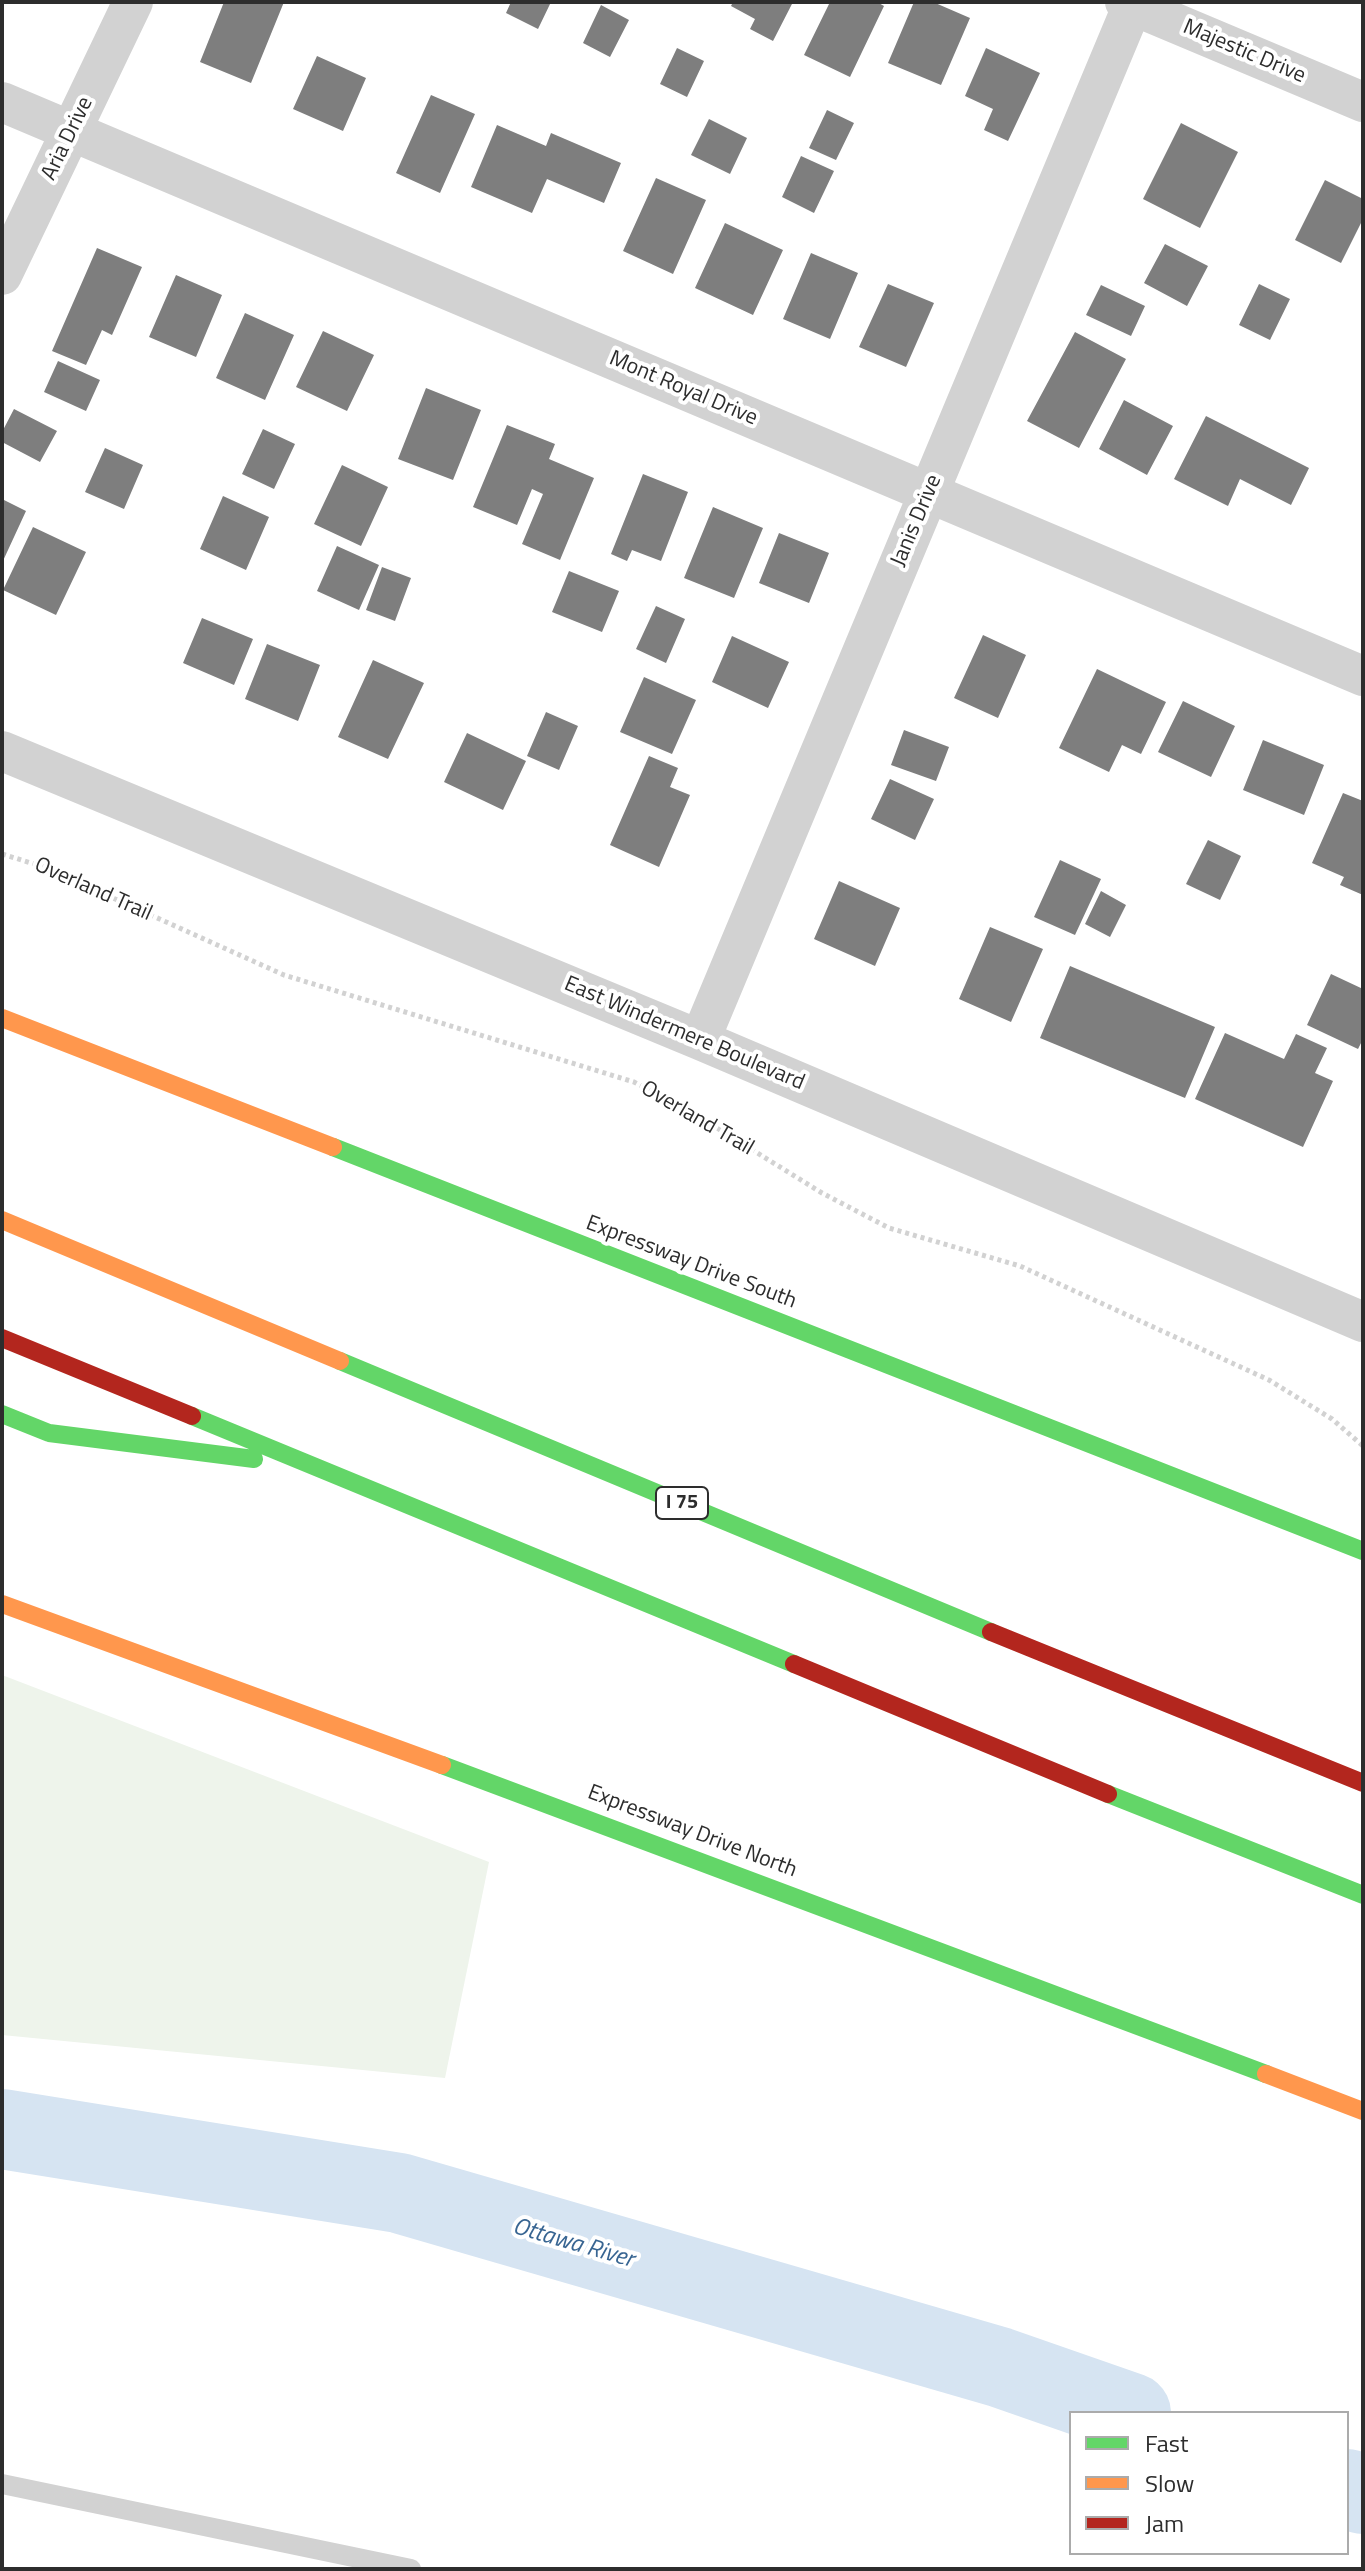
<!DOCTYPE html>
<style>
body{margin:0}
#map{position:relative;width:1365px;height:2571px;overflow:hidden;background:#fff;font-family:"Titillium Web",sans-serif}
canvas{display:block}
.frame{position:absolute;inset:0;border:4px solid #2d2d2d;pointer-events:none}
.legend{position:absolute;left:1069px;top:2411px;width:280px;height:144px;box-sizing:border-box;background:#fff;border:2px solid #ababab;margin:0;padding:10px 14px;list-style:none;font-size:24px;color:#2d2d2d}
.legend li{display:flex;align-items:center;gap:16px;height:40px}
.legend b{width:40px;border:2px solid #ababab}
</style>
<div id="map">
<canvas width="1365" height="2571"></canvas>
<div class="frame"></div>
<ul class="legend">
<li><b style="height:10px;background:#63d668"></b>Fast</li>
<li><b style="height:10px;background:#ff974d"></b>Slow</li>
<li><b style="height:10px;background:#b3261e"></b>Jam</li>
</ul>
</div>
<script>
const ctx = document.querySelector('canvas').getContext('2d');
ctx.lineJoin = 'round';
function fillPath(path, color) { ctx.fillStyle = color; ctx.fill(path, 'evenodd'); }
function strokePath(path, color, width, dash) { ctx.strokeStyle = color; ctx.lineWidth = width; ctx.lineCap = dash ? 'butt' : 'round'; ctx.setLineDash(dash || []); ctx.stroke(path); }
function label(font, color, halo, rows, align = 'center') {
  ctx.font = font + ' "Titillium Web",sans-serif'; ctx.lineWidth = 8; ctx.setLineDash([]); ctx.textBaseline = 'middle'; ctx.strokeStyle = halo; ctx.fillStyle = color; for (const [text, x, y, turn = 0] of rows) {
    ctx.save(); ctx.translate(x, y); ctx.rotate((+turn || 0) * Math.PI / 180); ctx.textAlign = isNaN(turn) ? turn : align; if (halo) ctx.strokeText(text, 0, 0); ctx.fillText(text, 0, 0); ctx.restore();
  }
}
const green = new Path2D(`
 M2,1675l487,187 -44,216 -443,-43z`);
const river = new Path2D(`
 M2,2129l397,64 600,174 132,46
 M1347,2489l16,5`);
const building = new Path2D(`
 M224,2h60l-33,81 -51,-21z
 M511,2h40l-13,27 -32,-16z
 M733,2h60l-20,39 -23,-12 5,-10 -24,-13z
 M830,2h47l7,4 -34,71 -46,-22z
 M914,2h19l37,16 -29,67 -53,-22z
 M601,5l28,15 -19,37 -27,-14z
 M677,48l27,13 -17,36 -27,-13z
 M986,48l54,25 -32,68 -24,-11 9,-21 -28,-13z
 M317,56l49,22 -23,53 -50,-22z
 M431,95l44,19 -35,79 -44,-20z
 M827,110l27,13 -18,37 -27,-12z
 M709,119l38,19 -17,36 -39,-19z
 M1181,123l57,29 -38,76 -57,-29z
 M497,125l49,21 5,-13 70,30 -17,40 -57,-24 -15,34 -61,-26z
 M801,156l33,15 -20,42 -32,-16z
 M656,178l50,22 -33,74 -50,-23z
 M1325,180l38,19v20l-22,44 -46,-23z
 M725,223l58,27 -30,65 -58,-27z
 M1165,244l43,22 -21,40 -43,-23z
 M97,248l45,19 -30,68 -10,-5 -16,35 -34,-14z
 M811,253l47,20 -28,66 -47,-20z
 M176,275l46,20 -26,62 -47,-20z
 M888,284l46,19 -28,64 -47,-20z
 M1259,284l31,15 -20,41 -31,-15z
 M1101,285l44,21 -14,30 -45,-21z
 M245,313l49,22 -29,65 -49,-22z
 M323,331l51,24 -27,56 -51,-24z
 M1075,332l51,27 -47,89 -52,-27z
 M58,361l42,19 -14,31 -42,-19z
 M426,388l55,22 -28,70 -55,-21z
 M1124,400l49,26 -26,49 -48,-26z
 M14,409l43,22 -17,31 -38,-20v-10z
 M1206,416l103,52 -18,37 -51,-26 -12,27 -54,-27z
 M507,425l48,19 -6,15 45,19 -34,82 -38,-16 21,-50 -11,-5 -15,36 -44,-18z
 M263,429l32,15 -21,45 -32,-15z
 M105,448l38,17 -19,44 -39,-17z
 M342,465l46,22 -27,59 -47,-22z
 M643,474l45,18 -27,69 -29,-11 -5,11 -16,-7z
 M223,496l46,21 -23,53 -46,-21z
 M2,499l24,12 -24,52z
 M713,507l50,21 -29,70 -50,-20z
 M33,527l53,25 -30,63 -53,-25z
 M779,533l50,20 -20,50 -50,-20z
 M337,546l42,19 -20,45 -42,-19z
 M382,567l29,11 -16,43 -29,-11z
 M569,571l50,20 -17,41 -50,-20z
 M656,606l29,13 -19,44 -30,-14z
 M202,618l51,21 -19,46 -51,-22z
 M983,635l43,20 -28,63 -44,-20z
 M732,636l57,26 -21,46 -56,-26z
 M267,644l53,21 -22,56 -53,-22z
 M373,660l51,23 -36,76 -50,-22z
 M1097,669l69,33 -25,52 -19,-9 -13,27 -50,-24z
 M644,677l52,23 -24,54 -52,-22z
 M1183,701l52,25 -24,51 -53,-25z
 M546,712l32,14 -19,44 -32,-14z
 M904,730l45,17 -13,34 -45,-16z
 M467,733l59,28 -23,49 -59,-28z
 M1263,740l61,25 -20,50 -61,-25z
 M649,756l29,12 -8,19 20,8 -31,72 -49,-22z
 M890,779l44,20 -19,41 -44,-21z
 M1343,793l20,8v94l-23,-10 4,-8 -32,-14z
 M1208,840l33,16 -21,44 -34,-16z
 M1060,860l41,19 -26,56 -41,-18z
 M839,881l61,27 -25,58 -61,-27z
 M1101,891l25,14 -16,32 -25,-13z
 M990,927l53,22 -32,73 -52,-23z
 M1070,966l145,61 -30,71 -145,-60z
 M1331,974l32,15v50l-5,10 -51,-24z
 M1225,1033l59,26 12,-25 31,14 -12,25 18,8 -30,66 -108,-48z`);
const path = new Path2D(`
 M2,854l42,13 240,108 350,107 62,33 126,78 67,35 131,38 249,114 63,39 31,27`);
const lane = new Path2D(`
 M2,2484l409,85`);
const street = new Path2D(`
 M1125,2l238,100
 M2,102l1361,574
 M2,275l131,-273
 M2,751l698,289 663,282
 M700,1040l434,-1038`);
const fast = new Path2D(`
 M333,1147l1030,404
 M340,1361l651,271
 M2,1414l47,19 205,26
 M192,1416l602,248
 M442,1765l824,309
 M1108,1794l255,101`);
const slow = new Path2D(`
 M2,1018l331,129
 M2,1220l338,141
 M2,1604l440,161
 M1266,2074l97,37`);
const jam = new Path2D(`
 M2,1338l190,78
 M991,1632l372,151
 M794,1664l314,130`);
const shields = [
 [682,1503,52]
];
const shieldNames = [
 ["I 75",682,1503]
];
const streetNames = [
 ["Majestic Drive",1244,52,23],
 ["Aria Drive",68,139,-64],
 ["Mont Royal Drive",683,389,23],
 ["Janis Drive",917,521,-67],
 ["Overland Trail",93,890,24],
 ["East Windermere Boulevard",684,1034,23],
 ["Overland Trail",697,1119,30],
 ["Expressway Drive South",691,1263,21],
 ["Expressway Drive North",692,1832,21]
];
const waterNames = [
 ["Ottawa River",573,2244,16]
];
fillPath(green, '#eef4eb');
strokePath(river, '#d6e4f2', 80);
fillPath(building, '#7e7e7e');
strokePath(path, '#d2d2d2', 5, [4, 4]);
strokePath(lane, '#d2d2d2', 20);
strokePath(street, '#d2d2d2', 40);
strokePath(fast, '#63d668', 18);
strokePath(slow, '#ff974d', 18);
strokePath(jam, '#b3261e', 18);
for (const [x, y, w] of shields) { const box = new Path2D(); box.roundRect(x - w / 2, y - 16, w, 32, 6); ctx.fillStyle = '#fff'; ctx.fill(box); strokePath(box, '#2d2d2d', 2); }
label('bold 20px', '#2d2d2d', null, shieldNames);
label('22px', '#2d2d2d', '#fff', streetNames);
label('italic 24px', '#386592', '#fff', waterNames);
</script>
